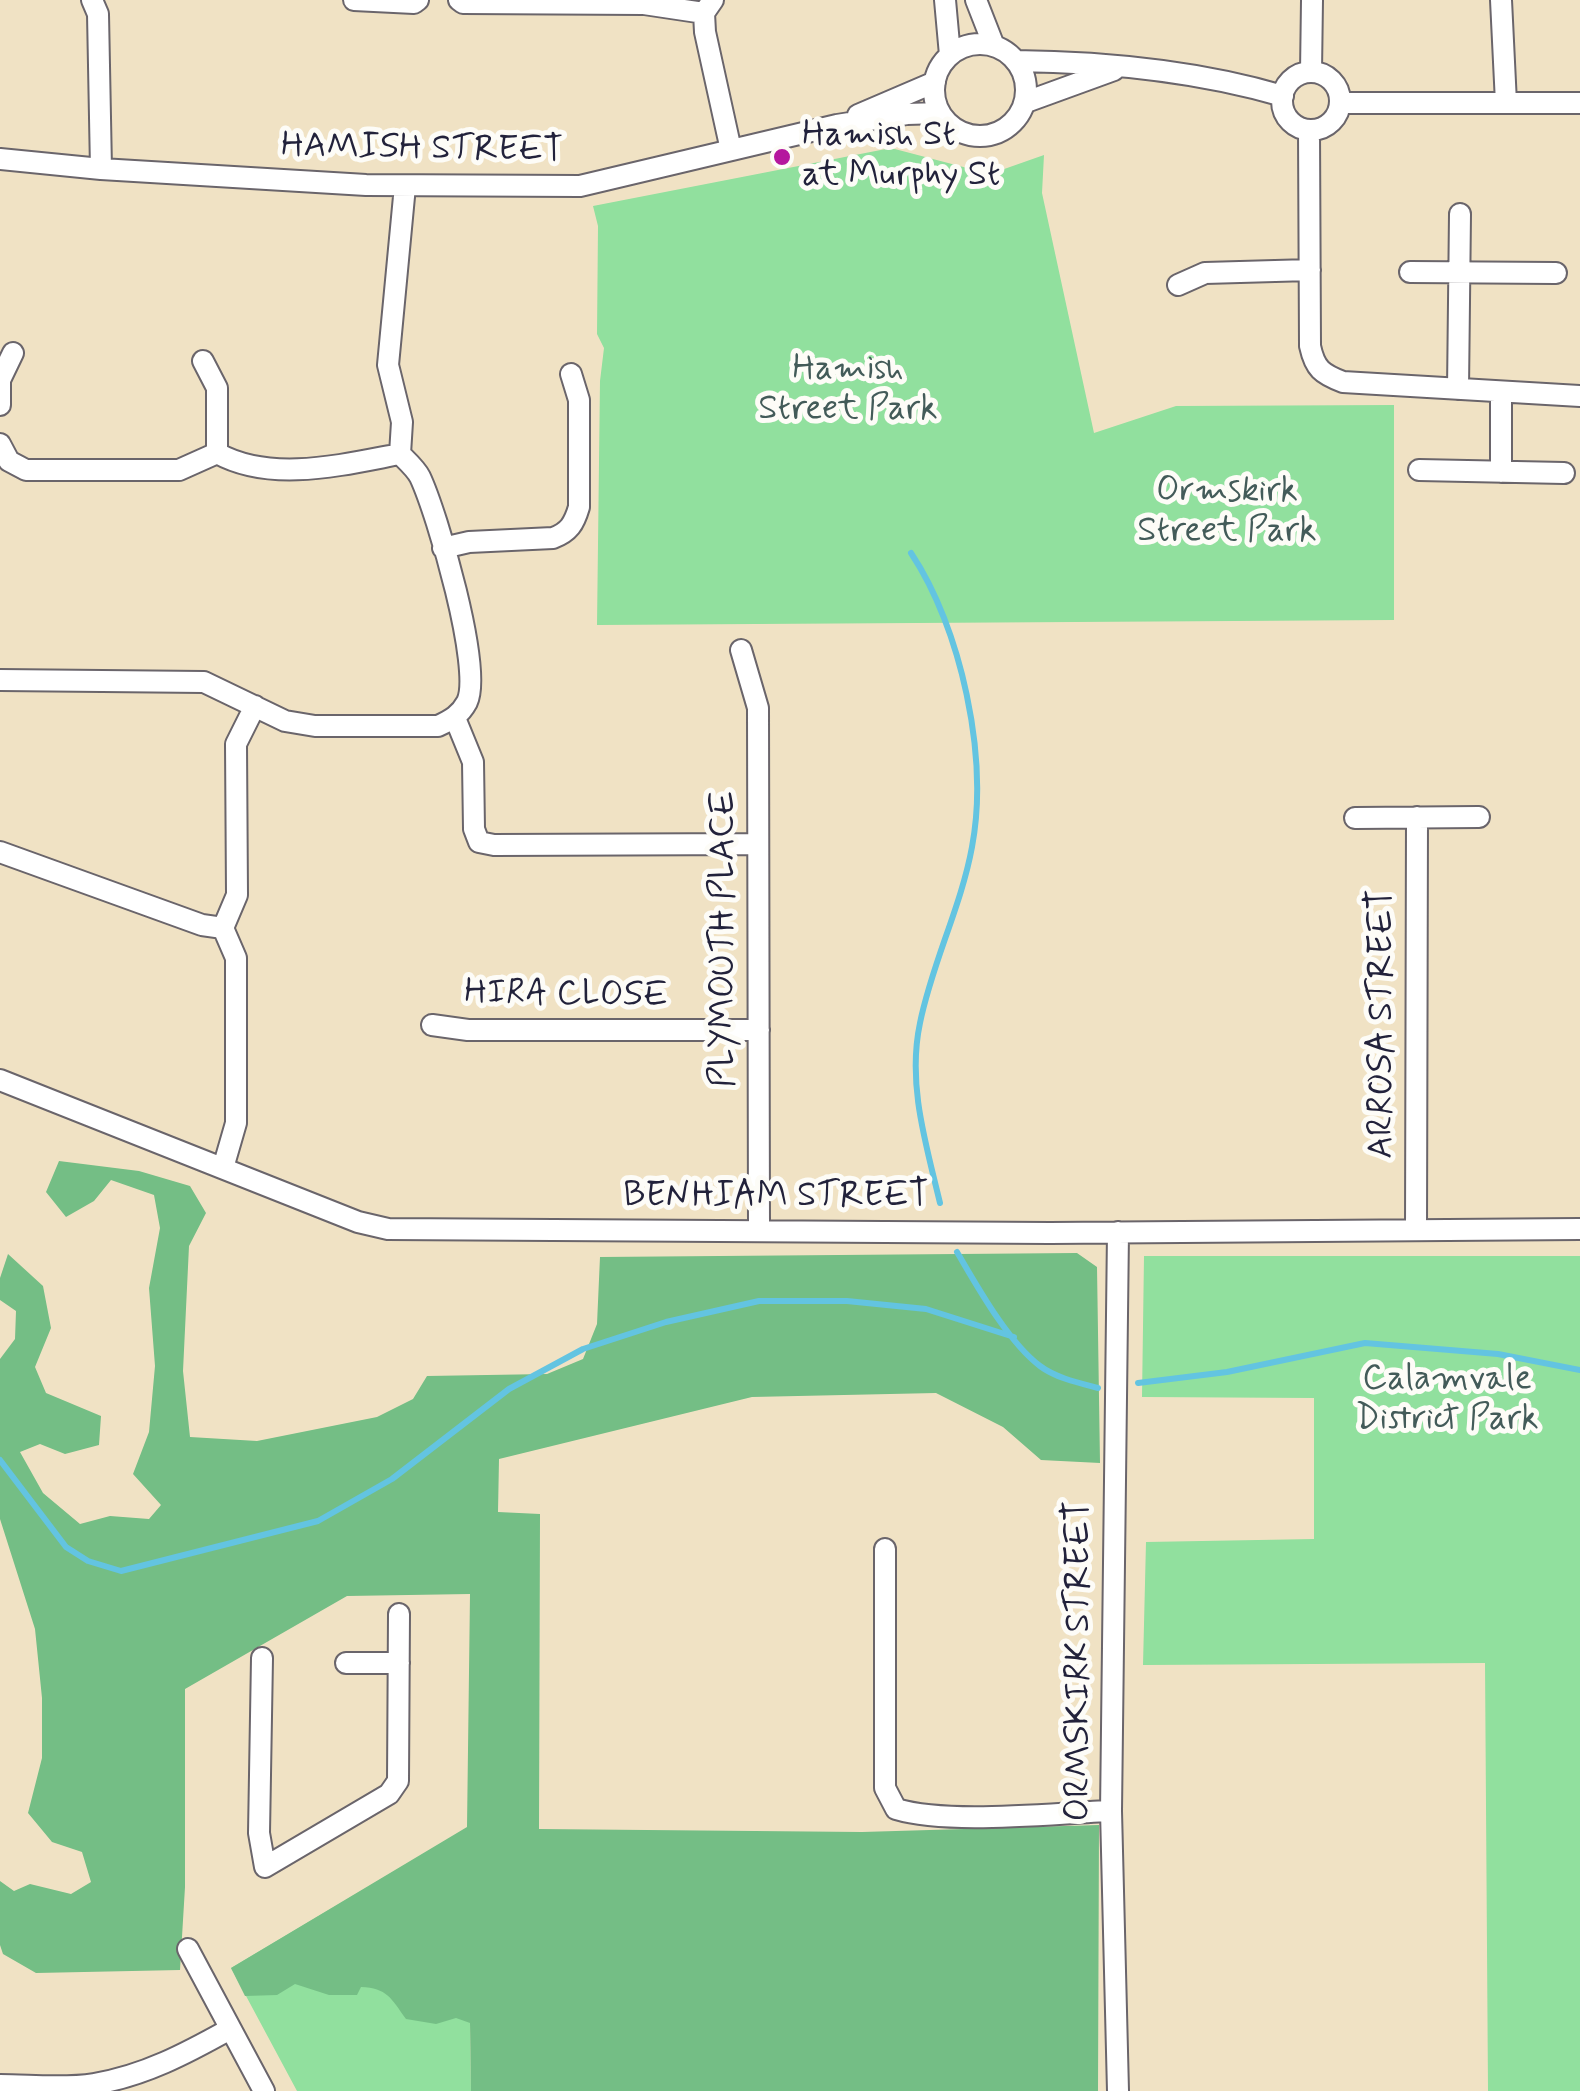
<!DOCTYPE html>
<style>
body{margin:0}
canvas{display:block;background:#f0e2c4}
</style>
<canvas width="1580" height="2091"></canvas>
<script>
const ctx = document.querySelector('canvas').getContext('2d');
ctx.lineJoin = 'round';
function fillPath(path, color) { ctx.fillStyle = color; ctx.fill(path, 'evenodd'); }
function strokePath(path, color, width, dash) { ctx.strokeStyle = color; ctx.lineWidth = width; ctx.lineCap = dash ? 'butt' : 'round'; ctx.setLineDash(dash || []); ctx.stroke(path); }
function label(font, color, halo, rows, align = 'center') {
  ctx.font = font + ' Mynerve,sans-serif'; ctx.lineWidth = 10; ctx.setLineDash([]); ctx.textBaseline = 'middle'; ctx.strokeStyle = halo; ctx.fillStyle = color; for (const [text, x, y, turn = 0] of rows) {
    ctx.save(); ctx.translate(x, y); ctx.rotate((+turn || 0) * Math.PI / 180); ctx.textAlign = isNaN(turn) ? turn : align; if (halo) ctx.strokeText(text, 0, 0); ctx.fillText(text, 0, 0); ctx.restore();
  }
}
const green = new Path2D(`
 M891,148l99,26 54,-19 -2,38 52,240 82,-27 218,-1v215l-797,5 3,-244 4,-33 -7,-14 1,-108 -5,-20z
 M1144,1256h436v835h-92l-3,-428 -342,2 3,-123 168,-3v-141l-172,-1z
 M467,1828l4,263h-174l-66,-123z`);
const forest = new Path2D(`
 M59,1161l80,10 51,15 16,27 -17,33 -6,125 7,66 67,4 120,-24 36,-18 14,-23 120,-2 36,-15 14,-35 3,-67 477,-4 20,14 3,196 -59,-3 -38,-33 -67,-34 -184,4 -253,62 -1,53 42,2 -1,315 323,3 237,-7 -1,266h-627l-1,-68 -14,-5 -20,6 -30,-5c-15,-21 -19,-31 -45,-32l-4,8h-28l-34,-11 -18,11 -32,1 -14,-28 236,-141 3,-233 -123,2 -162,93v198l-5,83 -144,3 -33,-19 -3,-9v-64l14,10 16,-7 41,10 20,-12 -9,-30 -30,-10 -24,-29 14,-55v-60l-7,-69 -35,-110v-160l15,-20 1,-28 -16,-11v-22l8,-24 35,32 8,42 -16,39 11,26 55,23 -2,29 -34,9 -25,-10 -20,8 23,41 37,31 30,-8 39,3 12,-14 -28,-31 16,-42 6,-66 -6,-78 11,-60 -6,-33 -43,-15 -17,21 -28,16 -20,-25z`);
const stream = new Path2D(`
 M911,553c50,75 78,204 61,294 -11,60 -40,116 -52,176 -13,61 6,121 20,180
 M957,1252c20,34 51,90 83,114 16,12 39,17 58,22
 M1138,1383l89,-11 138,-29 133,11 82,16
 M0,1460l66,87 22,14 33,10 197,-50 74,-42 117,-90 74,-40 83,-27 93,-21h88l79,8 88,28`);
const street = new Path2D(`
 M92,0l6,14 3,155
 M354,0l60,3 4,-3
 M459,0l4,3 181,1 60,9
 M713,0l-9,13 1,19 26,118
 M945,0l5,55
 M976,0l18,46
 M1501,0l5,103
 M934 90a46 46 0 1 1 92 0a46 46 0 1 1-92 0Z
 M1016,61c89,1 182,10 267,35
 M1311,72l1,-72
 M1282 101a29 29 0 1 1 58 0a29 29 0 1 1-58 0Z
 M1026,102l88,-32
 M1340,103h240
 M858,115l77,-33
 M1309,130l1,216c5,23 12,28 33,36l237,14
 M0,159l101,10 265,16 214,1 257,-61 70,-11 33,-1
 M1410,272l146,1
 M1178,285l27,-12 105,-3
 M203,361l14,27v65
 M1458,389l2,-175
 M0,405v-25l13,-27
 M0,444l9,17 17,9h153l38,-17c54,30 124,12 183,1
 M1419,470l145,3
 M1501,472v-80
 M443,548l26,-6 84,-4c16,-6 21,-14 26,-31v-107l-8,-26
 M741,650l17,58 1,521
 M0,680l204,2 81,39 30,5h123c13,-6 22,-11 29,-24 16,-33 -30,-189 -47,-225 -4,-8 -13,-16 -20,-23l2,-32 -14,-57 17,-179
 M455,718l18,44 1,67 5,13 15,3 264,-1
 M1355,818l124,-1
 M0,852l202,73 21,3
 M432,1025l36,5h291
 M0,1080l358,142 30,7 662,4 530,-4
 M223,1168l13,-45v-165l-13,-30 14,-33 -1,-151 19,-38
 M1416,1230l1,-413
 M1118,1232l-7,579 7,280
 M885,1549v239l11,21c53,16 157,4 215,2
 M262,1658l-3,175 6,34 124,-73 9,-13 1,-167
 M346,1663h53
 M188,1949l76,142
 M0,2085c30,0 64,4 94,-1 50,-8 93,-31 136,-55`);
const markers = [
 [782,157,10,"#b5179e"]
];
const poiNames = [
 ["Hamish St",802,137],
 ["at Murphy St",802,177]
];
const streetNames = [
 ["HAMISH STREET",422,150,1],
 ["PLYMOUTH PLACE",726,939,-90],
 ["HIRA CLOSE",566,996,1],
 ["ARROSA STREET",1384,1024,-90],
 ["BENHIAM STREET",776,1198],
 ["ORMSKIRK STREET",1081,1661,-90]
];
const parkNames = [
 ["Hamish",848,371],
 ["Street Park",848,411],
 ["Ormskirk",1227,493],
 ["Street Park",1227,533],
 ["Calamvale",1447,1381],
 ["District Park",1447,1421]
];
fillPath(green, '#91e09e');
fillPath(forest, '#74be85');
strokePath(stream, '#63c4e1', 6);
strokePath(street, '#6a656b', 24);
strokePath(street, '#fff', 20);
for (const [x, y, r, color] of markers) { const dot = new Path2D(); dot.arc(x, y, r, 0, 2 * Math.PI); ctx.fillStyle = color; ctx.fill(dot); strokePath(dot, '#fdfcf7', 4); }
label('35px', '#22223b', '#fdfcf7', poiNames, 'left');
label('35px', '#22223b', '#fdfcf7', streetNames);
label('35px', '#435b59', '#fdfcf7', parkNames);
</script>
